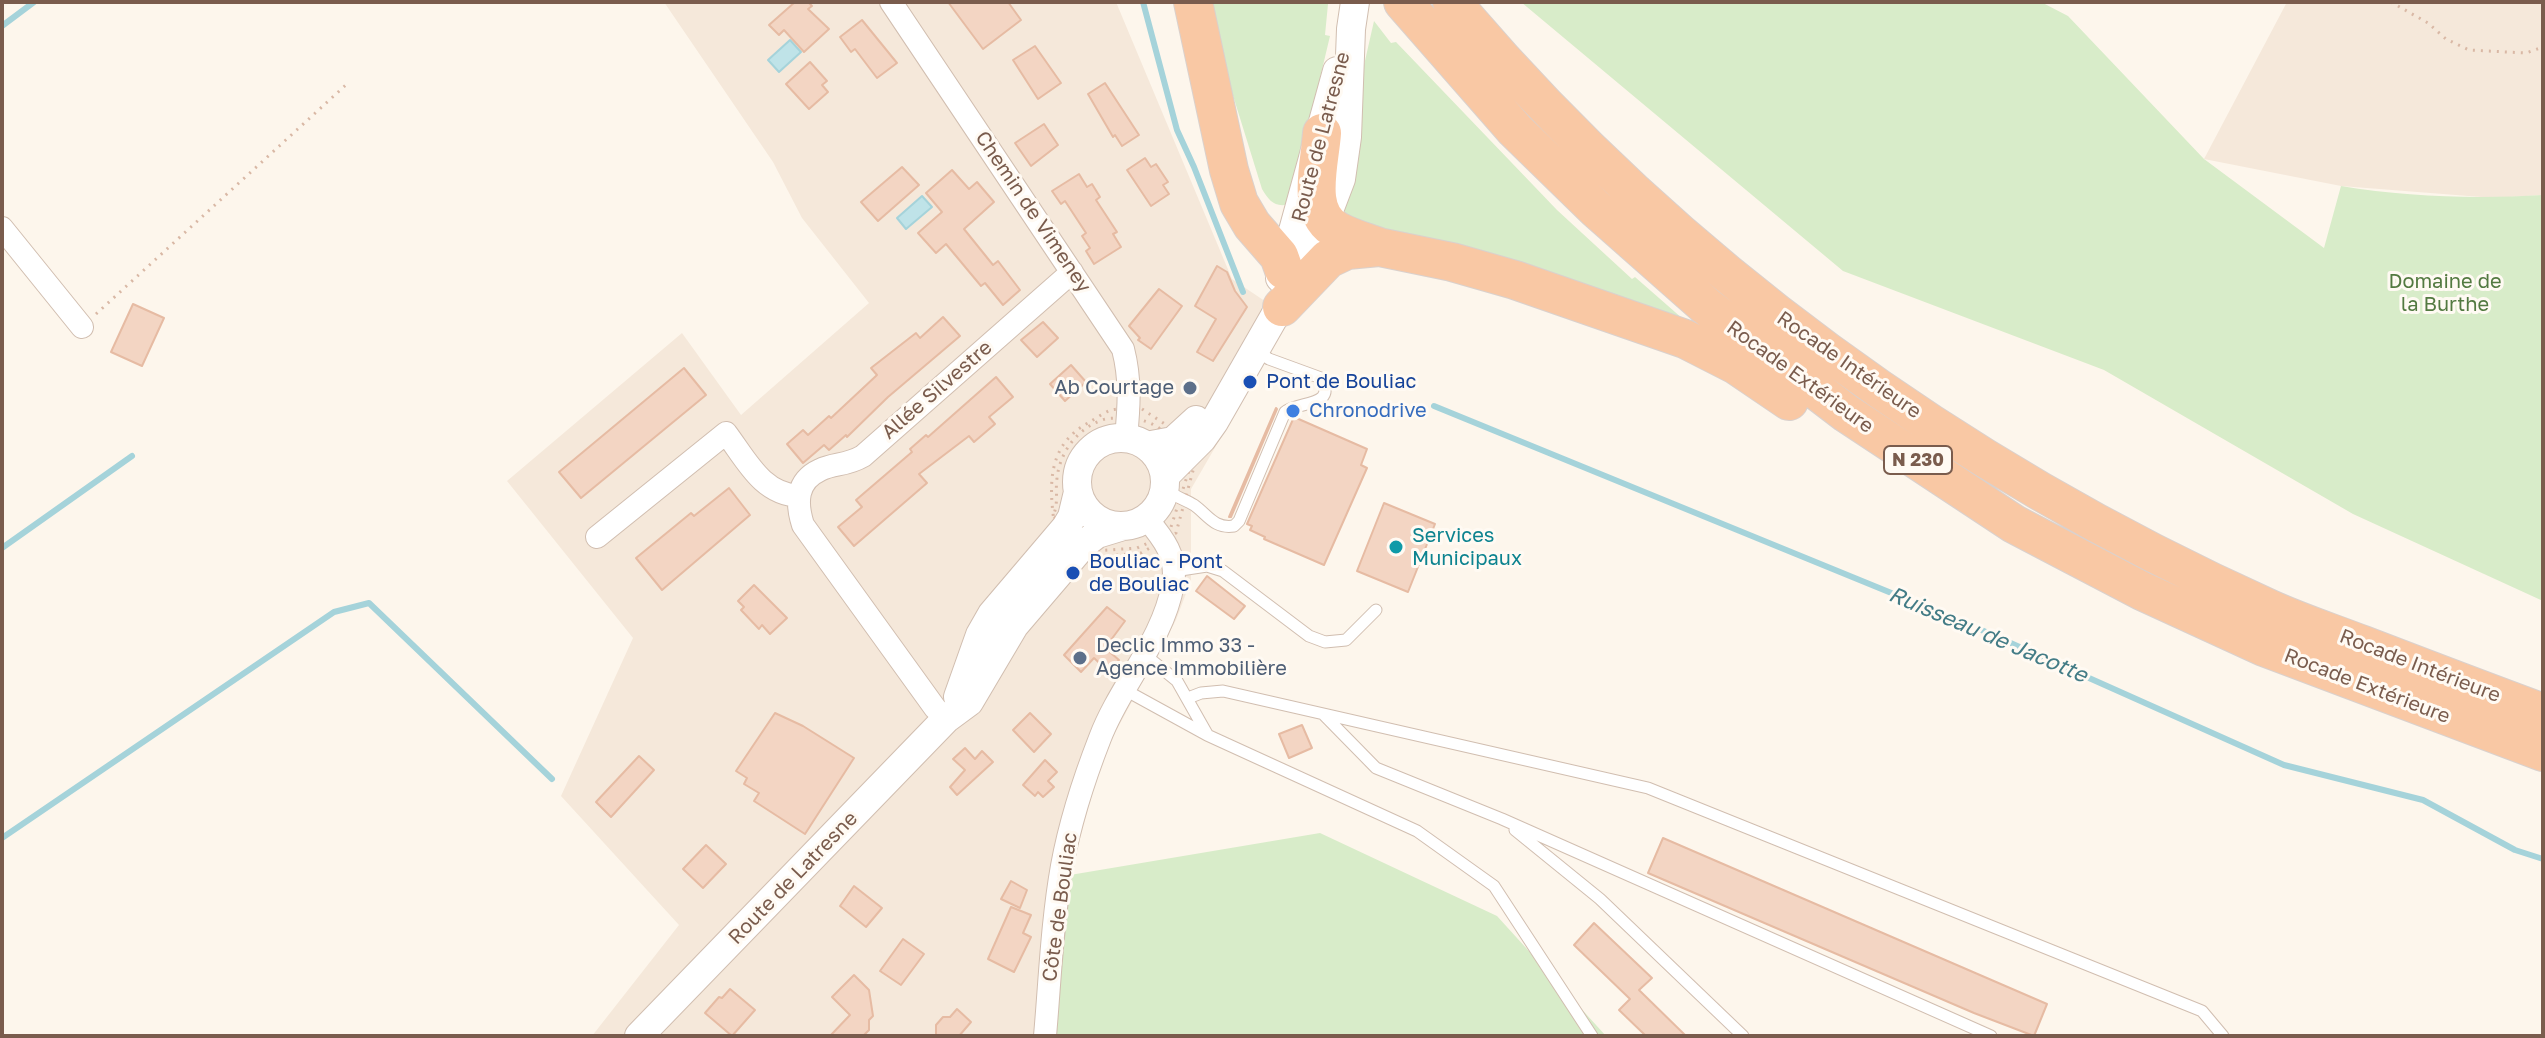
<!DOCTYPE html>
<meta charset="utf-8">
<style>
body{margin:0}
#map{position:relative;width:2545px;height:1038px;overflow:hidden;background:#fdf6ec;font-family:"Golos Text",sans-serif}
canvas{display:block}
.frame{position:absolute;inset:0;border:4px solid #7a5c4d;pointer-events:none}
</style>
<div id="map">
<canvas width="2545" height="1038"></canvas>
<div class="frame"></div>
</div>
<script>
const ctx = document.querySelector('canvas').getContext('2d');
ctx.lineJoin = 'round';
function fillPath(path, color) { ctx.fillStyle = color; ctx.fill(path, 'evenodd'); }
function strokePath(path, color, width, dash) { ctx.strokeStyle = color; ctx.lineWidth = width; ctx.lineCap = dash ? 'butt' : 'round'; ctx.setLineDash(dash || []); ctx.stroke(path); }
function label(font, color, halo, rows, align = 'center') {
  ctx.font = font + ' "Golos Text",sans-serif'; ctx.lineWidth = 6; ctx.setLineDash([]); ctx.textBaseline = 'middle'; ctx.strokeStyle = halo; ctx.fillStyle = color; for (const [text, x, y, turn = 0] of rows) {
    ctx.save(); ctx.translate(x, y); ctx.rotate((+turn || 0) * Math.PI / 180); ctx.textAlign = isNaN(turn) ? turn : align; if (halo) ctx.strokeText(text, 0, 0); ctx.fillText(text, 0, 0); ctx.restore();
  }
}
const residential = new Path2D(`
 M664,2h452l116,277 58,39 -99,171v91l-15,40 -73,135 -33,120 -18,161h-460l87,-111 -118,-129 72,-158 -126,-157 175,-148 59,82 128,-112 -67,-85 -29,-56z
 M2287,2h256v193l-49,3 -153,-12 -137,-27z`);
const green = new Path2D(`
 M1204,2h131l-7,2 -3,31 5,1 -40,168c-15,4 -21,-3 -28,-15z
 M1521,2h520l27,14 136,143 120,89 17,-62c66,11 135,13 202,9v406l-190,-87 -249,-144 -261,-99z
 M1374,21l17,22 5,-1 161,168 75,69 3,-2 48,42 -342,-100 13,-42 6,-30 2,-73z
 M1320,833l177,83 109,120h-554l18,-161z`);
const water = new Path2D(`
 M790,40l11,12 -22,20 -11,-12z
 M922,196l10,11 -26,22 -9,-11z`);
const stream = new Path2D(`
 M1143,2l34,128 17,37 49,125
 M2,26l32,-24
 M1434,406l543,222 307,137 139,35 92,50 28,9
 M2,548l130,-92
 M2,838l332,-226 35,-9 183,176`);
const building = new Path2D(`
 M795,2h13l4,4 -4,3 21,20 -25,23 -20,-22 -5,5 -10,-10z
 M948,2h60l13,18 -38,29z
 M862,20l35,43 -20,15 -22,-29 -4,3 -11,-15z
 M1035,46l26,37 -23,16 -25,-39z
 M810,62l17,19 -5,4 6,7 -19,17 -23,-25z
 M1105,83l34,52 -17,11 -7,-11 -2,2 -25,-43z
 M1044,124l14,21 -27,21 -16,-23z
 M1145,158l6,9 5,-3 12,18 -5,3 6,9 -18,12 -24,-36z
 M902,167l17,18 -41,36 -17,-19z
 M952,170l17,19 8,-7 17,20 -30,27 29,36 5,-4 22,29 -17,15 -18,-22 -4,3 -35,-42 -10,9 -18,-20 24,-21 -16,-19z
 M1079,174l8,13 5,-3 8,13 -4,3 21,32 -4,2 8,13 -27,17 -8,-13 4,-3 -8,-12 4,-3 -21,-32 -4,3 -9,-13z
 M1217,266l10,6 8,19 12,16 -34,54 -16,-9 19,-33 -21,-13z
 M1159,289l23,17 -31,43 -13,-9 2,-2 -11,-12z
 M133,304l31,14 -22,48 -31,-14z
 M943,317l17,19 -72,61 -41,40 -1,-2 -17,15 -5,-5 -21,18 -16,-19 16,-14 5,5 21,-19 2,2 46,-43 -6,-7 45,-35 4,5z
 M1043,322l15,16 -21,19 -16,-17z
 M1071,365l15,17 -21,19 -15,-17z
 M684,368l22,27 -125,103 -22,-26z
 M996,377l17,20 -24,20 6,7 -21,18 -5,-6 -50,38 8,9 -73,63 -16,-19 24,-20 -6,-7 56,-48 -2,-3 16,-14 2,2z
 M1276,408l1,1 -46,108h-2z
 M1294,417l73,32 -6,16 6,3 -43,97 -60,-26 1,-2 -15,-7 2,-4 -5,-2z
 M729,488l21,27 -88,75 -26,-32 55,-45 3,3z
 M1384,503l51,21 -27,68 -51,-21z
 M1207,576l38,30 -11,13 -38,-28z
 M754,585l33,33 -17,16 -8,-9 -3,4 -18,-19 3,-3 -6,-6z
 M1107,607l18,14 -20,27 14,12 -11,11 -14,-13 -13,14 -17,-17z
 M775,713l28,13 51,32 -49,76 -51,-33 5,-8 -15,-9 3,-6 -11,-7z
 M1030,713l21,21 -17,18 -21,-22z
 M1302,725l10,23 -23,10 -10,-24z
 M965,748l10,11 7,-8 11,11 -36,33 -7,-8 15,-17 -12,-11z
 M639,756l15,14 -43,47 -15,-15z
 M1045,760l12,12 -9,9 6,6 -11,10 -5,-5 -3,4 -12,-11z
 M1663,838l384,166 -13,32 -60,-23 -326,-140z
 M706,845l20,19 -23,24 -20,-19z
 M1011,881l16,9 -7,18 -19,-9z
 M854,886l28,22 -16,19 -26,-21z
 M1011,907l20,8 -8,18 8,4 -17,35 -26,-13z
 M1594,923l58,55 -13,12 47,46h-40l-27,-26 11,-11 -56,-54z
 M903,939l21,15 -23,31 -21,-14z
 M854,975l15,15 4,26 -4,4v10l-6,6h-33l20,-21 -18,-18z
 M730,989l25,21 -23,26 -27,-23 14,-16 3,1z
 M957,1009l14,13 -12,14h-23v-11l7,-8h7z`);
const path = new Path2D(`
 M2391,2l37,21 18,16 23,11 57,3 17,-6
 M96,314l252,-231
 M1142,409l32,21 23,26 -21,77 -35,20 -55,5 -31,-29c-6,-42 -9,-83 33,-106 7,-4 15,-10 23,-13 9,-2 22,-1 31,-1z
 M1128,418c34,3 41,19 60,44l2,5 -19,60 -23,16 -11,5 -43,3 -41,-35c6,-14 2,-24 4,-38 3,-26 20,-49 45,-58 8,-3 18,-1 26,-2z`);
const service = new Path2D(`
 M1165,488c9,9 19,11 29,17 14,10 20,24 40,21l5,-5 46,-109c13,-11 53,-5 36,-34l-52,-19 -12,-8
 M1174,571l33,-5 16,5 86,65 16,6 21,-2 30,-30
 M1144,654l33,27 30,53
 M1125,690l82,45 210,96 77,55 98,150
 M1188,698l13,-5 22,-2 425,97 554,223 21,25
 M1324,715l52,53 126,51 489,217
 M1515,830l85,69 143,137`);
const minor = new Path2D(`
 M891,2l232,347c8,31 6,58 3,89
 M2,228l80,99
 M597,537l129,-104c21,28 36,61 73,63
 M946,719l-11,-11 -132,-183c-7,-22 -7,-44 17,-55 14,-7 26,-4 43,-14l209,-184
 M1045,1036c5,-56 7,-114 17,-170 8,-44 22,-87 38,-128 20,-53 63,-97 73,-154 5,-27 -10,-46 -26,-65`);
const tertiary = new Path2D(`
 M1280,278l57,-207
 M1077 482a44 44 0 1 1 88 0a44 44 0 1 1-88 0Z
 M1146,446l27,-5 23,-21
 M1165,476l37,-37 12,-17 103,-180 24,-63 6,-42 4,-108 4,-27
 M958,697l22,-62 12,-21 74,-87 6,-10 6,-25
 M639,1036l307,-317 23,-17 45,-76 70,-82 13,-10 23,-7`);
const trunk = new Path2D(`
 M1193,2l36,168 10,33 13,22 27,31 5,14
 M1403,2l112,128 80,78 111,98 140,107 168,111 128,67 122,56 279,105
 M1452,2c222,263 506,467 818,607 31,14 62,24 93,36 60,23 120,46 180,68
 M1322,133c-2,31 -18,81 16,98 13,7 28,11 41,16
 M1282,307l46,-48 19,-9 32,-3 73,15 63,18 170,59 51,26 53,36`);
const markers = [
 [1250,382,8,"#1a4fb4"],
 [1190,388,8,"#5c6f8a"],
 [1293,411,8,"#3f7fe0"],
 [1396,547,8,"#0f9aa8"],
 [1073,573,8,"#1a4fb4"],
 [1080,658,8,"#5c6f8a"]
];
const shields = [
 [1918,460,68]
];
const shieldNames = [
 ["N 230",1918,460]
];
const streetNames = [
 ["Route de Latresne",1321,137,-75],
 ["Chemin de Vimeney",1033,212,56],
 ["Rocade Intérieure",1849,365,35],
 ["Rocade Extérieure",1800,377,36],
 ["Allée Silvestre",937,390,-41],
 ["Rocade Intérieure",2420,666,21],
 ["Rocade Extérieure",2367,686,21],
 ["Route de Latresne",793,878,-46],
 ["Côte de Bouliac",1060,907,-82]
];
const parkNames = [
 ["Domaine de",2445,282],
 ["la Burthe",2445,305]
];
const transitNames = [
 ["Pont de Bouliac",1266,382],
 ["Bouliac - Pont",1089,562],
 ["de Bouliac",1089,585]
];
const serviceNames = [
 ["Ab Courtage",1174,388],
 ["Declic Immo 33 -",1096,646,"left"],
 ["Agence Immobilière",1096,669,"left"]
];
const shopNames = [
 ["Chronodrive",1309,411]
];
const cultureNames = [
 ["Services",1412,536],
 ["Municipaux",1412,559]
];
const waterNames = [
 ["Ruisseau de Jacotte",1988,635,23]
];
fillPath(residential, '#f5e8da');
fillPath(green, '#d8ecc9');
fillPath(water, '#bfe3e8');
strokePath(water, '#a5d3da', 2);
strokePath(stream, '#a5d3da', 6);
fillPath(building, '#f3d5c3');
strokePath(building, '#e6bba3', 2);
strokePath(service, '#d1beb0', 13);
strokePath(minor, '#d1beb0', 24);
strokePath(tertiary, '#d1beb0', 30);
strokePath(trunk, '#dad1cd', 40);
strokePath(path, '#d9b8a5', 3, [2, 6]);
strokePath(service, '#fff', 11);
strokePath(minor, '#fff', 22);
strokePath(tertiary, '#fff', 28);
strokePath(trunk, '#f9c8a4', 38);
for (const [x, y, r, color] of markers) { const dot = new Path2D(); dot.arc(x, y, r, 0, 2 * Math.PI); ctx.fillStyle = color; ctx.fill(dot); strokePath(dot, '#fffaf3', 3); }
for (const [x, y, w] of shields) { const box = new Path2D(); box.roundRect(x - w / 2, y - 14, w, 28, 6); ctx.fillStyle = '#fffaf3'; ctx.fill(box); strokePath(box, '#7a5c4d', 2); }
label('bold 18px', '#7a5c4d', null, shieldNames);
label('20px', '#7a5c4d', '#fffaf3', streetNames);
label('20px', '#537a41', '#fffaf3', parkNames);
label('20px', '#164399', '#fffaf3', transitNames, 'left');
label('20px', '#4e5e75', '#fffaf3', serviceNames, 'right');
label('20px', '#366cbe', '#fffaf3', shopNames, 'left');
label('20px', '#0d838f', '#fffaf3', cultureNames, 'left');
label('italic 22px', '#437c86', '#fffaf3', waterNames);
</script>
